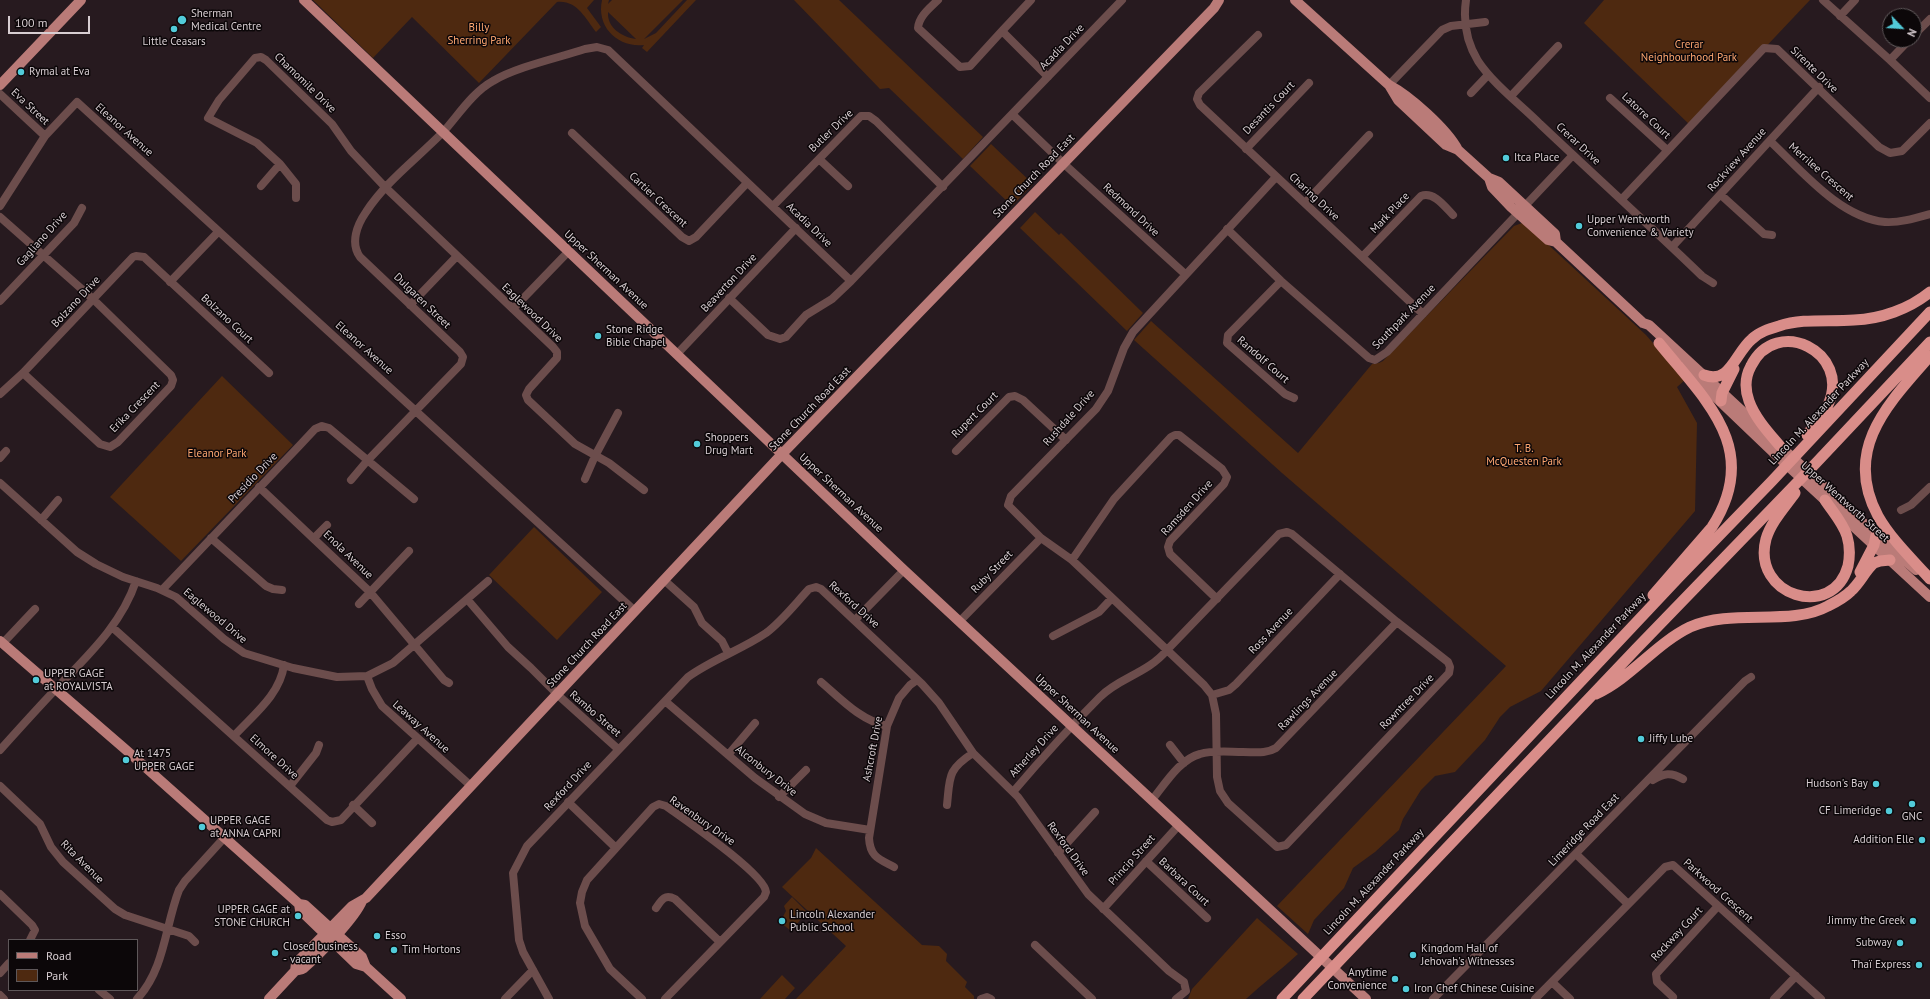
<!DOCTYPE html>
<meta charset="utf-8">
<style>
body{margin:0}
#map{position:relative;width:1930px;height:999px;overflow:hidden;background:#271a1f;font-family:"PT Sans",sans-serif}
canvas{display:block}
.legend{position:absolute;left:8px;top:939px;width:130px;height:52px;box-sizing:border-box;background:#0c0709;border:1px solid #5e5759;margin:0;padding:5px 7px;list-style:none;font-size:12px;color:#d8ced2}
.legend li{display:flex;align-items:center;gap:8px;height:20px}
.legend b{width:20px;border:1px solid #5e5759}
.north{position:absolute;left:1882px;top:8px;width:40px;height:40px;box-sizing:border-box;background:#0c0709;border:1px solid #5e5759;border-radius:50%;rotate:115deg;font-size:11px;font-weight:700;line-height:16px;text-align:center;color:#d8ced2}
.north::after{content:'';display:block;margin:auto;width:14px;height:18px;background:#52cbd9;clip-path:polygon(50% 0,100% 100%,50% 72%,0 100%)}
.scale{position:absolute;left:8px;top:16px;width:82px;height:18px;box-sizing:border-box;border:2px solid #d8ced2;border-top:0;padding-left:5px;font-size:12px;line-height:14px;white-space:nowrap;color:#d8ced2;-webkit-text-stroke:3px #0c0709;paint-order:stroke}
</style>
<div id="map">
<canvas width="1930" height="999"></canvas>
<ul class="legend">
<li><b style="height:5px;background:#ba7b78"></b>Road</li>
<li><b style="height:11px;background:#4e2910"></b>Park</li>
</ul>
<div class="north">N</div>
<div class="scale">100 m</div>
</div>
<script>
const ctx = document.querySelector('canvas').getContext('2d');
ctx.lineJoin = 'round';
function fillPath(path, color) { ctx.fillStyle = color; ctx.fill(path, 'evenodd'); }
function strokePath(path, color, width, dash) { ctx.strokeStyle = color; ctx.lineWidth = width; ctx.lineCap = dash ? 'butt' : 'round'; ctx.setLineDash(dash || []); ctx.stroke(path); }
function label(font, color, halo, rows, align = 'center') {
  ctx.font = font + ' "PT Sans",sans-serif'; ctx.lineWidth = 3; ctx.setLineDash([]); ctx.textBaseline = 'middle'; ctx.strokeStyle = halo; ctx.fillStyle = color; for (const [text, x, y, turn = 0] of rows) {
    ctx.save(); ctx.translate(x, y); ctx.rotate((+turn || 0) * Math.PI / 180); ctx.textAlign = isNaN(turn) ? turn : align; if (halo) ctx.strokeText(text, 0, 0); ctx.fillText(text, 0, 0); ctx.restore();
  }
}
const green = new Path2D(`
 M313,0h281l-7,8 14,19 -5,5c-11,-14 -19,-32 -39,-30l-78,81 -67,-66 -39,41z
 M602,0h7l-1,4 4,-4h71l-39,39 12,-6 31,-33h9l-49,52 -5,-4 2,-3c-26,3 -48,-18 -42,-45zM608,12l28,27c-14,-2 -29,-11 -28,-27z
 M794,0h45l144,137 -20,22 -74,-71 -9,1z
 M1604,0h206l-119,126 -107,-103z
 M991,144l42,40 -21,22 -42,-40z
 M1035,212l24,23 2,-2 82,80 -16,18 -107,-103z
 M1522,223l6,3 118,109 39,45 -8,7 20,36 -2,88 -154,180 -31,16 -10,10 -15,23 -30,32 -20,4 -14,14 -18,29 -4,11 -24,22 -22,16 -9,20 -30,32 -6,14 -31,-28 229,-240 -224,-193 -148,-133 17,-19 147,132 74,-89 7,-1 4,-2 131,-135z
 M222,376l71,69 -112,116 -71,-64z
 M534,527l68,65 -45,48 -68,-65z
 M816,848l106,97 17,1 8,8 -1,7 21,21 -2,5 9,9v3h-178l50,-53 -64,-59 29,-29z
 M792,897l15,15 -16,19 -11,-9 6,-11 -2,-5z
 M1257,918l41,36c-17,16 -35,29 -52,45h-58l4,-10z
 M782,975l13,13 -10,11h-25z`);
const minor = new Path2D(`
 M938,0c-8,8 -19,16 -20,28l42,39 10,-1 32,-35 46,46
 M1466,0c-3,21 1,43 12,61 16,24 42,43 62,63 54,51 109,101 162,152l11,7
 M1823,0l67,60 40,38
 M1840,16l15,-16
 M1002,31l29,-31
 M1258,35l-59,58 -2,6 3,6 223,209
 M1914,35l16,-16
 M1890,60l19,-20
 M1389,85l53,-55 9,-4 34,-4
 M1471,93l17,-18
 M0,94l45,42
 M1511,96l47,-50
 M1610,98l57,52
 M1013,115l50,48 122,111
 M572,133l110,104 7,4 7,-4 51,-54
 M1770,141c31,29 70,77 115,81 15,1 31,-4 45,-8
 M1246,149l63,-66
 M819,159l29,27
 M261,186l19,-22
 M1721,195l43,39 8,1
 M296,198v-14l-16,-20 -23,-21 -49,-25 11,-18 36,-42 6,-1 5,3 66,64 19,27 35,37 167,159 4,5v6l-28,31 -3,6 2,5 47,44 34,19 35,27
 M1622,199l142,-151 13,1 102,98 11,6 12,-2 28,-28
 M1305,203l64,-68
 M0,206l45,-70 32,-34 558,509
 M773,206l88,-90h8l7,5 67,66
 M0,217l93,82 78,76 2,5 -2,6 -53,56 -8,5 -10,-3 -77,-71
 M1227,229l54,52 88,77 6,2 12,-8 186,-197
 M1672,247l147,-160
 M1363,256l58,-60c13,-5 24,11 32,19
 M1281,281l-53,54 -1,8 58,51 9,4
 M170,282l48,-50
 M729,298l39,37 12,4 6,-2 20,-22 26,-16 19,-18
 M0,301l74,-78 8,-15
 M410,305l47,-49
 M513,309l55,-57
 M678,353l118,-125
 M0,394l23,-21 110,-116 3,-1 8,1 125,116
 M956,451l53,-54 6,-1 8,4 43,40
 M0,458l6,-7
 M585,479l10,-23 23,-43
 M351,480l16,-19 94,-97 2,-7 -3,-5 -100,-95c-10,-14 -3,-32 6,-45 20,-31 53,-55 78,-81 15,-17 29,-39 49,-50 23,-14 65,-23 92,-32l12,-2 11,3 243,231 271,-281
 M0,483l77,69 19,12 27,13 34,11 19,9 48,42 20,14 49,15 44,9 30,-1 26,-13 95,-82
 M259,487l111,105 74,88 5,3
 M1901,510l10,-5 19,-18
 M41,520l17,-20
 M211,538l55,48 7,3 9,1
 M314,538l13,-13
 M1072,560l42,-61 57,-62 4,-2h4l43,34 5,8 -3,7 -54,57 -2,6 2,7 47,45
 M664,580l30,27 8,16 20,18 6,12
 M162,590l139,-146 14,-15 7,-3 7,2 85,71
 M467,599l41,48 23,21 28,28 59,53
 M359,604l50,-53
 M855,620l49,-50
 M960,621l81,-83
 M112,627l215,193 5,2 9,-2 76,-81
 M1053,636l46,-24 13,-14
 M3,643l32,-34
 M367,676l5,13 10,17 89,80
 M821,682c20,17 39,38 66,44
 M1212,695l17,-5 7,-6 104,-110
 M665,701l90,77 50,36 21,9 44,7
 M234,736c19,-21 46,-41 50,-71
 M1170,745l14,18
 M0,750c18,-20 36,-40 54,-59 32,-34 67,-65 82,-110
 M728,755l27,-32
 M1653,780c11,-7 18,-8 30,-1
 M0,786l40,38 11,23 12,15 52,47 10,6 64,21 6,6
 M290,786l26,-33 3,-8
 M1013,792c28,-33 57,-65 87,-95 20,-20 47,-23 67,-47l112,-116 8,-2 5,2 105,88 51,40 2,5 -1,6 -163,172 -9,2 -49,-44 -8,-12 -3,-14 -1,-63 -4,-19 -8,-10 -132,-125 -31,-22 -33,-33 3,-9 85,-87 12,-18 16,-43 9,-16 143,-155
 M779,797l27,-27
 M1152,800c13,-16 28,-41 48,-46 13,-4 29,-2 43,-2 12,0 23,2 33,-4l121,-126
 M568,802l48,46
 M353,805l19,18
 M947,805c3,-28 0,-35 26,-52
 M1058,853l37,-41
 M1576,854l52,50
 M1146,861l61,57
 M894,867c-15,-8 -24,-10 -25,-29l18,-112 12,-28 11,-13 7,-5
 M0,894l32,31 3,5 -5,10
 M656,908c6,-9 9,-14 19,-9l45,43
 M1103,909l76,-84
 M1035,945l57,54
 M0,973l9,-10
 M1552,982l18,17
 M99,990l11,9
 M0,995l4,4
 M1673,997l-16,-15 -1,-8 62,-68
 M137,999c28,-30 28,-73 42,-109l6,-9 39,-43
 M505,999l28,-29
 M549,999l-26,-47 -4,-12 -6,-67 14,-27 161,-169c25,-18 53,-27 78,-44 16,-12 29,-29 43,-44l7,-2 5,2 101,95 17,19 34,50 45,44 70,97 81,77 15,11 2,9 -10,8
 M642,999l-32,-30 -25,-43 -5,-23 2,-11 5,-12 66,-73 6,-3 7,2c18,13 99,68 100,86l-2,5 -99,102
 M981,999l6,-2 4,2
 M1433,999l312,-318 6,-4
 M1535,999l130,-132 8,-2 148,134
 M1774,999l22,-23`);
const major = new Path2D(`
 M304,0l600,570 462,429
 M1295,0l94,85 9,15 48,45 12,5 31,28 10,4 56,52 1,8
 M0,85l81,-85
 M1389,85c21,11 58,44 69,65
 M1489,178l3,9 19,20 37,33 8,2 87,81 6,2 238,220 29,25
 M1684,367l92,88 154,142
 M0,641l125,108 174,155 6,1 57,52 4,10 35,32
 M299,904l1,6 56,54 10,3
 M295,971c3,-1 6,-1 9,-3 15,-13 51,-50 58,-67
 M269,999l26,-28 1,-8 9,-9 47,-48 14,-8 416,-444 432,-446 5,-8`);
const highway = new Path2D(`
 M1930,356c-41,47 -88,93 -52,160 13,23 34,43 52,63
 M1704,375c26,10 31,-22 48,-36 7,-7 17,-10 27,-13 24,-8 50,-4 75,-6 27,-1 55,-11 76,-28
 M1721,401l1,-8 12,-24
 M1780,446c-11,-13 -25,-28 -31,-45 -4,-11 -4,-24 2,-35 25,-51 101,-14 77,39 -5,11 -14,20 -21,30
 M1795,493c-10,14 -24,29 -29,46 -15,57 67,82 82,27 2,-10 2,-20 -1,-30 -4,-13 -15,-25 -22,-36
 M1860,572l14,-27 2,-10
 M1653,595l59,-68c50,-78 -6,-126 -53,-184
 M1596,694c35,-16 59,-50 94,-67 43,-19 100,0 138,-21 8,-4 17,-9 23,-15 9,-8 14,-20 23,-28l6,-2 10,-1
 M1282,999l397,-422 93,-96 158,-169
 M1303,999l333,-350 180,-186 114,-121`);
const markers = [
 [182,20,5,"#52cbd9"],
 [174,29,4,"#52cbd9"],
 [21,72,4,"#52cbd9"],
 [1506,158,4,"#52cbd9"],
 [1579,226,4,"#52cbd9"],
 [598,336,4,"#52cbd9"],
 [697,444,4,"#52cbd9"],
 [36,680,4,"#52cbd9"],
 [1641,739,4,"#52cbd9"],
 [126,760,4,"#52cbd9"],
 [1876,784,4,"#52cbd9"],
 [1912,804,4,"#52cbd9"],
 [1889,811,4,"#52cbd9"],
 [202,827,4,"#52cbd9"],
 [1922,840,4,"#52cbd9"],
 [298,916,4,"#52cbd9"],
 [782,921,4,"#52cbd9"],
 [1913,921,4,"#52cbd9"],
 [377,936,4,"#52cbd9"],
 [1900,943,4,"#52cbd9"],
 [394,950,4,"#52cbd9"],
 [275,953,4,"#52cbd9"],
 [1413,955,4,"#52cbd9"],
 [1919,965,4,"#52cbd9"],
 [1395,979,4,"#52cbd9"],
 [1406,989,4,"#52cbd9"]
];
const poiNames = [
 ["Sherman",191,14],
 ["Medical Centre",191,27],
 ["Little Ceasars",174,42,"center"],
 ["Rymal at Eva",29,72],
 ["Itca Place",1514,158],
 ["Upper Wentworth",1587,220],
 ["Convenience & Variety",1587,233],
 ["Stone Ridge",606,330],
 ["Bible Chapel",606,343],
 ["Shoppers",705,438],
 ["Drug Mart",705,451],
 ["UPPER GAGE",44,674],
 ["at ROYALVISTA",44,687],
 ["Jiffy Lube",1649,739],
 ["At 1475",134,754],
 ["UPPER GAGE",134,767],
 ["Hudson's Bay",1868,784,"right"],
 ["CF Limeridge",1881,811,"right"],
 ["GNC",1912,817,"center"],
 ["UPPER GAGE",210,821],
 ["at ANNA CAPRI",210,834],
 ["Addition Elle",1914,840,"right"],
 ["UPPER GAGE at",290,910,"right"],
 ["STONE CHURCH",290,923,"right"],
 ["Lincoln Alexander",790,915],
 ["Public School",790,928],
 ["Jimmy the Greek",1905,921,"right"],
 ["Esso",385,936],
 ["Subway",1892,943,"right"],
 ["Closed business",283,947],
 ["- vacant",283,960],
 ["Kingdom Hall of",1421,949],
 ["Jehovah's Witnesses",1421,962],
 ["Tim Hortons",402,950],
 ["Thaï Express",1911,965,"right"],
 ["Anytime",1387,973,"right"],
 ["Convenience",1387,986,"right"],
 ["Iron Chef Chinese Cuisine",1414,989]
];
const parkNames = [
 ["Billy",479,28],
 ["Sherring Park",479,41],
 ["Crerar",1689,45],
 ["Neighbourhood Park",1689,58],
 ["T. B.",1524,449],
 ["McQuesten Park",1524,462],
 ["Eleanor Park",217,454]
];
const streetNames = [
 ["Acadia Drive",1062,47,-46],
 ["Sirente Drive",1814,70,44],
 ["Chamomile Drive",305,83,44],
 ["Eva Street",30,107,43],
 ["Desantis Court",1269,108,-46],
 ["Latorre Court",1646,116,43],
 ["Eleanor Avenue",124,130,42],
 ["Butler Drive",831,131,-44],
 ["Crerar Drive",1578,144,43],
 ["Rockview Avenue",1737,160,-48],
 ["Merrilee Crescent",1821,172,41],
 ["Stone Church Road East",1034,176,-46],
 ["Charing Drive",1314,197,43],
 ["Cartier Crescent",658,200,43],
 ["Redmond Drive",1131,210,43],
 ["Mark Place",1390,213,-47],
 ["Acadia Drive",809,225,44],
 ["Gagliano Drive",42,239,-48],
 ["Upper Sherman Avenue",606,270,43],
 ["Beaverton Drive",729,283,-47],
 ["Dulgaren Street",422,301,44],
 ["Bolzano Drive",76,302,-47],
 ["Eaglewood Drive",532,313,44],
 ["Southpark Avenue",1404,317,-46],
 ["Bolzano Court",227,319,43],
 ["Eleanor Avenue",364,348,42],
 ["Randolf Court",1263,360,41],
 ["Erika Crescent",135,407,-46],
 ["Stone Church Road East",810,409,-46],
 ["Lincoln M. Alexander Parkway",1819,412,-47],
 ["Rupert Court",975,415,-45],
 ["Rushdale Drive",1069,418,-48],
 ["Presidio Drive",253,478,-46],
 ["Upper Sherman Avenue",841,493,43],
 ["Upper Wentworth Street",1845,502,42],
 ["Ramsden Drive",1187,508,-48],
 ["Enola Avenue",348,555,44],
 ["Ruby Street",992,572,-46],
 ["Rexford Drive",854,605,42],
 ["Eaglewood Drive",215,616,40],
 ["Ross Avenue",1271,631,-47],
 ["Stone Church Road East",587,645,-47],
 ["Lincoln M. Alexander Parkway",1596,646,-47],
 ["Rawlings Avenue",1308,700,-46],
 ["Rowntree Drive",1407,702,-46],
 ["Rambo Street",595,714,41],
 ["Upper Sherman Avenue",1077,714,43],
 ["Leaway Avenue",421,727,42],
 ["Ashcroft Drive",873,749,-79],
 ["Atherley Drive",1034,751,-48],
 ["Elmore Drive",274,757,42],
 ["Alconbury Drive",766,771,38],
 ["Rexford Drive",568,786,-47],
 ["Ravenbury Drive",702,821,35],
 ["Limeridge Road East",1584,830,-46],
 ["Rexford Drive",1068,849,54],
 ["Princip Street",1132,860,-48],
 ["Rita Avenue",82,862,45],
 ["Barbara Court",1184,882,43],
 ["Lincoln M. Alexander Parkway",1374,882,-47],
 ["Parkwood Crescent",1718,891,42],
 ["Rockway Court",1677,934,-47]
];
fillPath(green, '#4e2910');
strokePath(minor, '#6c4d4c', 8);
strokePath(major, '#ba7b78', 10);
strokePath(highway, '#d98d89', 11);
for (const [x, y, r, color] of markers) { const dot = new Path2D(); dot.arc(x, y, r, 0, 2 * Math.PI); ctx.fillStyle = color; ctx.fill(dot); strokePath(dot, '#0c0709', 1.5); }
label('11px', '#d8ced2', '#0c0709', poiNames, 'left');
label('11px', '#fea771', '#0c0709', parkNames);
label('11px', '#d8ced2', '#0c0709', streetNames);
</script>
